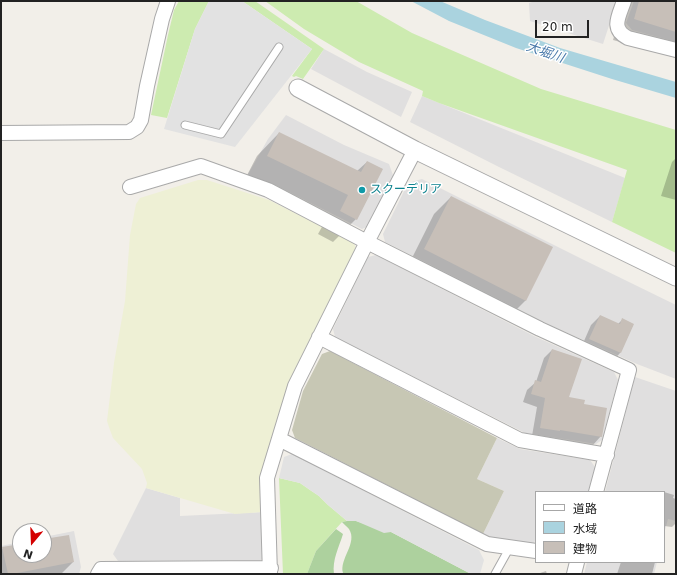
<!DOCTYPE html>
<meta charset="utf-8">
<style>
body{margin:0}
#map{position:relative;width:677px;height:575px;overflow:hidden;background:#f2efe9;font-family:"DejaVu Sans","Noto Sans JP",sans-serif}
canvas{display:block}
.frame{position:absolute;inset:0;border:2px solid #222;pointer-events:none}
.legend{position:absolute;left:535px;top:491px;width:130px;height:72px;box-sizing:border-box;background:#fff;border:1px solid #a7a7a7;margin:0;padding:5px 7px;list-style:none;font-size:12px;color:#222}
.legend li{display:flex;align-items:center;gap:8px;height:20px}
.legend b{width:20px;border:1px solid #a7a7a7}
.north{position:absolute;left:12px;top:523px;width:40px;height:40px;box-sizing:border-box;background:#fff;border:1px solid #a7a7a7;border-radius:50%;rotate:199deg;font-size:11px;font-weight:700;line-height:16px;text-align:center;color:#222}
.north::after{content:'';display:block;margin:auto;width:14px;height:18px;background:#d40000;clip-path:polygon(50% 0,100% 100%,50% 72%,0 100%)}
.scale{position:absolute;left:535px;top:20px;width:54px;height:18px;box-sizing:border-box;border:2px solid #222;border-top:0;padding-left:5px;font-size:12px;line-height:14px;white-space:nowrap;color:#222;-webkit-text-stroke:3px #fff;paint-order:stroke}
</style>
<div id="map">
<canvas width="677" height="575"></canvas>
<div class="frame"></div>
<ul class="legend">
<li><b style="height:5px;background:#fff"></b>道路</li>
<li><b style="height:11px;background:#aad3df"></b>水域</li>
<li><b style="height:11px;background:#c7bfb8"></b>建物</li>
</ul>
<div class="north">N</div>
<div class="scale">20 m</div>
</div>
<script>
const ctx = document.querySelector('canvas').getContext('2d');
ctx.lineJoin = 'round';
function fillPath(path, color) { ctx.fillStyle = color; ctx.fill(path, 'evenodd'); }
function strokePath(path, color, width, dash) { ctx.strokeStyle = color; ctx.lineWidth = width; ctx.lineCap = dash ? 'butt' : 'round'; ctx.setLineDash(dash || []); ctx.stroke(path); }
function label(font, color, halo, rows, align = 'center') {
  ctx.font = font + ' "DejaVu Sans","Noto Sans JP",sans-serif'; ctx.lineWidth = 3; ctx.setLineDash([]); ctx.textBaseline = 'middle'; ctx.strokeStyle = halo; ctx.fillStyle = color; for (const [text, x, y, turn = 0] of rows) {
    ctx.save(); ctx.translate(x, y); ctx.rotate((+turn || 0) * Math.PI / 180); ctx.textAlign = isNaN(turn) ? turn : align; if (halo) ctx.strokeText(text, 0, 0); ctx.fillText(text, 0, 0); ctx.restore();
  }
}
const residential = new Path2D(`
 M535,1h82l-14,43 -73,-23 -1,-18z
 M634,1h42v41l-44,-12 -6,-7z
 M324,49l43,23 45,20 -11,25 -90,-48z
 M422,96l203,82 -13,44 -113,-55 -89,-45z
 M286,115l58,30 45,19 5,14 -25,48 -7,3 -89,-45 -26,-8 21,-37z
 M422,179l162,81 92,45v74l-39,-15 -85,-38 -167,-84 -2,-8 25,-51z
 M376,255l158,81 80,36 4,8 -16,60 -6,4 -71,-11 -190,-96 -2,-8 35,-72z
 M635,377l41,14v130l-8,-2 -4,15v-42h-59z
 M497,438l23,11 70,11 5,7 -7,25h-52v18l-1,9 1,1v16l-2,8 -43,-6 -8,-4 21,-43 -27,-12z
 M146,488l34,10v18l83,-4 3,43 -6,6h-142l-5,-7z
 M74,531l7,36 -2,7h-78v-28l19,-4v13h24v-18z
 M587,562h70l-3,12h-70z`);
const construction = new Path2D(`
 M330,351l167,87 -20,41 27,12 -21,43 -188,-96 -3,-8 11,-39 19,-37z`);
const farmland = new Path2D(`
 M198,180h9l62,20 85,43 3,8 -68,133 -26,128 -28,2 -89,-26 1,-5 -5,-14 -29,-31 -3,-8 -3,-9 7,-58 11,-62 5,-66 6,-31 4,-6z`);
const grass = new Path2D(`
 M179,1h30l-14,28 -28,89 -16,-3 17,-80 6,-25z
 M242,1h13l69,48 -21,30 -7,-3 -2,1 -2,-1 20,-27z
 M265,1h91l56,32 129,56 135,41v123l-64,-31 15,-52 -188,-67 -17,-7 1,-5 -64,-29 -55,-33z
 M279,478l21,5 10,7 9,6 9,9 19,16 -5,1 -26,29 -9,23h-24z`);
const forest = new Path2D(`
 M347,521h9l35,11 80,42h-119l-9,-1c-4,-14 15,-30 6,-44 -2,-2 -5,-5 -7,-7z
 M336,529l7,5c-4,13 -11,26 -9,40h-27l9,-23z`);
const parking = new Path2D(`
 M209,1h33l70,48 -77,98 -71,-18 31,-100z
 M292,454l187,96 5,10 -4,14h-9l-80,-42 -7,1 -28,-12h-9l-19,-16 -9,-9 -9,-6 -10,-7 -21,-5 5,-21z`);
const water = new Path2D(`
 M411,1h29l45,19 75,28 116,34v16l-64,-19 -96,-31 -67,-27z`);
const shadow = new Path2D(`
 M629,1h47v57l-63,-18 10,-34z
 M279,133l78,38 10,-9 15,7 -26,50 -23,23 -15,-8 9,-16 -82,-39 12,-23z
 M676,158v42l-15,-4 11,-34z
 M451,197l75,103 -17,17 -101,-51 26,-52z
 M600,316l18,8 4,-4 11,5 -13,28 -8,9 -31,-14 10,-23z
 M552,350l16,48 15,7 18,31 -8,9 -41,-7 -1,1 -19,-3 5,-29 -14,-5 4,-12 9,-8 8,-24z
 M664,492l10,3 -1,3 3,1v24l-4,4 -8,-1z
 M44,540l29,22 -12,12h-60v-24l2,-2 17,-3v10h24z
 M621,562h34l-3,12h-35z
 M546,571l1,3h-10z`);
const building = new Path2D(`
 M639,1h37v31l-42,-13z
 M279,132l82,40 6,-11 16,8 -26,51 -17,-9 8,-16 -81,-39z
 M451,196l102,51 -27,54 -102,-52z
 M600,315l20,9 2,-6 12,6 -13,29 -32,-14z
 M552,349l30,10 -13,38 16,3 -1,4 23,4 -5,29 -42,-7v1l-20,-3 5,-30 -14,-4 4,-14 6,2z
 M69,535l5,27 -62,12h-4l-6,-27 18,-3v11h24v-16z`);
const service = new Path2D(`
 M185,125l36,9 58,-87
 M495,574l15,-27`);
const minor = new Path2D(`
 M624,1c-5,15 -14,28 4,37l48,12
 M1,133l128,-1 8,-5 4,-7 6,-34 15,-67 6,-18
 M130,187l71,-21 67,24 99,52 173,87 89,41 -33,122
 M319,337l201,103 87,15
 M279,439l208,105 49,7
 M98,574l3,-5 170,-1
 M270,574l-3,-96 28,-92 72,-144 48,-92
 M574,574l3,-12`);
const tertiary = new Path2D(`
 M298,88l117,62 261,127`);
const markers = [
 [362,190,4,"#0f9aa8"]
];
const cultureNames = [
 ["スクーデリア",370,190]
];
const waterNames = [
 ["大堀川",545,53,19]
];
fillPath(residential, '#e0dfdf');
fillPath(construction, '#c7c7b4');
fillPath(farmland, '#eef0d5');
fillPath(grass, '#cdebb0');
fillPath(forest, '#add19e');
fillPath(parking, '#e2e2e2');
fillPath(water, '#aad3df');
fillPath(shadow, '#0003');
fillPath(building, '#c7bfb8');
strokePath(service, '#a9a9a9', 9);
strokePath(minor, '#a9a9a9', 16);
strokePath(tertiary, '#a9a9a9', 19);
strokePath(service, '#fff', 7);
strokePath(minor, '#fff', 14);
strokePath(tertiary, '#fff', 17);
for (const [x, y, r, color] of markers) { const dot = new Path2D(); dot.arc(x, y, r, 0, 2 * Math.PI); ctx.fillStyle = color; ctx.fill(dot); strokePath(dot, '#fff', 1.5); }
label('12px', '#0d838f', '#fff', cultureNames, 'left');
label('italic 13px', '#4a7aab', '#fff', waterNames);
</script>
